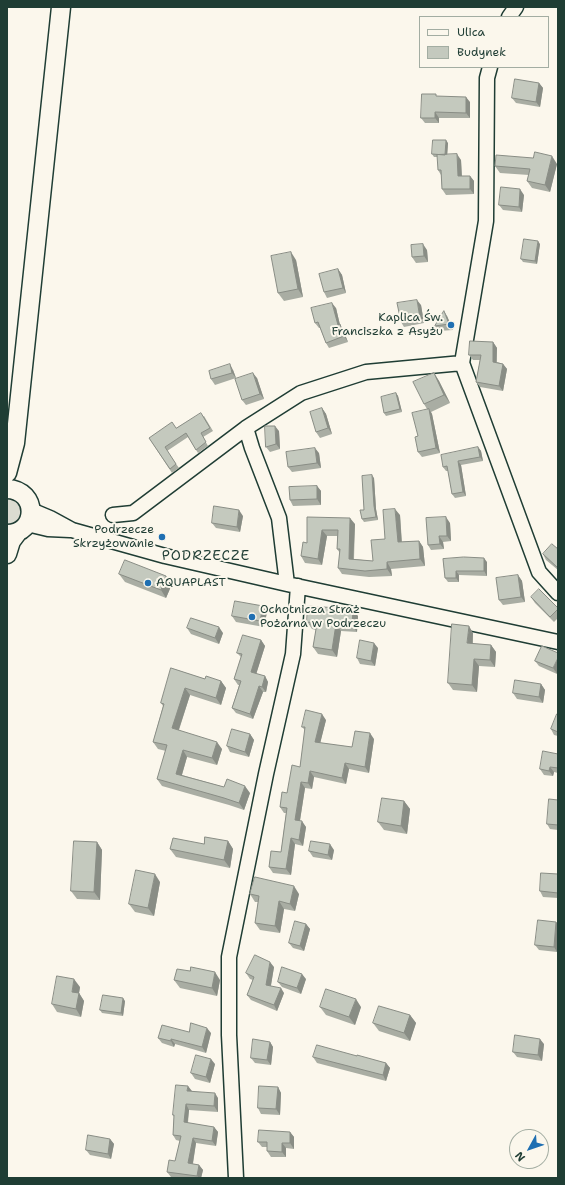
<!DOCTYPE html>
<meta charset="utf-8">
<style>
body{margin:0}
#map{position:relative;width:565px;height:1185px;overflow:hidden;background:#fbf7ec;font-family:"Shantell Sans",sans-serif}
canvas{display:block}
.frame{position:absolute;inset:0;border:8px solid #1f3d34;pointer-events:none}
.legend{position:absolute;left:419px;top:16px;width:130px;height:52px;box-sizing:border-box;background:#fbf7ec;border:1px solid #a3ada2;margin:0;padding:5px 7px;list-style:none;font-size:12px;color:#1f3d34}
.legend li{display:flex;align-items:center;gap:8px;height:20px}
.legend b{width:20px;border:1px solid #a3ada2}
.north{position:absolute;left:509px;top:1129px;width:40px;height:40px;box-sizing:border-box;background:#fbf7ec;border:1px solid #a3ada2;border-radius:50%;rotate:230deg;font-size:11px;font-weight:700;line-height:16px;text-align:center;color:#1f3d34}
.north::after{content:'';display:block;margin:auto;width:14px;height:18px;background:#1f6fb2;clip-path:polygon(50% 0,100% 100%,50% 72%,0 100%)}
</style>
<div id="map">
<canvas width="565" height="1185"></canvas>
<div class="frame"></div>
<ul class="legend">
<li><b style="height:5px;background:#fbf7ec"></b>Ulica</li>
<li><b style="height:11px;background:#c4c9be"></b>Budynek</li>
</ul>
<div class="north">N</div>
</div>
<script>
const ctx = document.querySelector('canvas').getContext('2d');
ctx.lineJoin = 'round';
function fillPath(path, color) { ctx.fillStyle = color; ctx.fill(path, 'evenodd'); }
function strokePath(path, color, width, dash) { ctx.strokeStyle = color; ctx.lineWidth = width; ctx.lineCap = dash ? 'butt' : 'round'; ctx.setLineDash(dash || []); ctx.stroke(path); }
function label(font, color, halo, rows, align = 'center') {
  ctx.font = font + ' "Shantell Sans",sans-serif'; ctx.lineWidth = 4; ctx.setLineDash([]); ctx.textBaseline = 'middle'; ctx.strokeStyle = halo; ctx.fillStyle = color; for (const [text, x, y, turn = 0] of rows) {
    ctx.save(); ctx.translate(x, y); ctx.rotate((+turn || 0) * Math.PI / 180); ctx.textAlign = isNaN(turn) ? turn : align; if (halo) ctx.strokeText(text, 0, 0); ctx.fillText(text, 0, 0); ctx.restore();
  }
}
const green = new Path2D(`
 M7,495l11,3 6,20 -17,11z`);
const minor = new Path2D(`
 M509,17l7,-10
 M490,67l-3,11 -1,143 -24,142 77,209 19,21
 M246,428l55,-35 65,-21 96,-9
 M31,510l19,8 22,12 93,26 122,28 271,58
 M113,515l20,-2 113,-85 6,20 27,70 8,66
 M27,524l21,5 22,1
 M236,1178l-7,-143v-78l37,-183 27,-120 5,-68`);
const major = new Path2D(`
 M7,473l8,-30 46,-436
 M7,489c32,1 31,45 0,45
 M7,554l4,-13 6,-8`);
const wall = new Path2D(`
 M539,83l4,5 -3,19 -24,-4 -4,-5z
 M437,96l33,6v16h-31v5h-14l-4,-5z
 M448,143l-1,12 14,5 1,16h8l4,5v13l-28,1 -4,-6 -1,-14 -3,-5v-13h-4l-2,-3z
 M557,164l-7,28 -18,-4 -5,-7 2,-6 -29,-2 -5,-7z
 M524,195l-2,17 -19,-2 -4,-5z
 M540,244l-3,20 -14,-2 -2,-3z
 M427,250l1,12 -12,1 -4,-6z
 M296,260l7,37 -19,4 -6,-8z
 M338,269l4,6 4,18 -19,5 -3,-6z
 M421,305l3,18 -20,4 -3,-5z
 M336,308l4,17 3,5 5,12 -19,6 -3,-5 -6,-15h-1l-4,-5z
 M447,316l6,14 -14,1 -4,-5z
 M493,342l4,6v14l6,2 4,5 -4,22 -23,-4 -4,-5 4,-22h-7l-4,-5z
 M233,370l3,8 -21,7 -4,-6z
 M434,373l5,8 11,22 -19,9 1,2 8,39 -18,4 -4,-5v-16l9,-27 -3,-5z
 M257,378l7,21 -18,6 -4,-5z
 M396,393l2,3 4,16 -16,4 -2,-3z
 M322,408l4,6 6,20 -12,4 -4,-6z
 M204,416l9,15 -10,6 5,9 -10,7 -10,-16 -21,14 12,17 -7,5 -23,-35 27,-10z
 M279,431l1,18 -10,3 -4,-5z
 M478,447l3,4 2,10 -22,4 5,31 -11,2 -3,-4 -4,-23h-2l-3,-4z
 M319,453l2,15 -29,4 -4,-5z
 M374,478l2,31 2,11 -14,2 -2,-3 2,-9z
 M317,486l4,5v14l-28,1 -3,-6z
 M400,515l2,27 17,-1 4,6 2,19 -34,3 1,7 -23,1 -27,-3 -4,-6 2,-15 -3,-4v-13h-10l-5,29 -17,-2 -4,-7 6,-13v-26l48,7 -1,35 19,2z
 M243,516l-3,16 -24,-4 -4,-5z
 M450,523l1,18 -8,1 1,7 -13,1 -3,-5z
 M558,549v21l-12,-10 -3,-6z
 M443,559l44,3v14l-28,-1v7h-11l-3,-4z
 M119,574l53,10 -6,14 -41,-16z
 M518,575l4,6 3,21 -22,3 -4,-5z
 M531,597l27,11v10l-4,4 -19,-19z
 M267,612l-3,15 -28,-5 -4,-6z
 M358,616l-1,16 -16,-1 -4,26 -19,-3 -5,-7 3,-17 -4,-1 -5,-7z
 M187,628l36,5 -4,11 -28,-10z
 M473,633v11l18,1 5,7 -1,15 -16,-1 -2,26 -24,-2 -5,-7z
 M261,640l4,6 -9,28 9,2 3,6 -2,10h-3l-10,27 -17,-6 -4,-5 7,-23h-1l-4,-6 7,-22 -4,-4z
 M542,646l15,28 -18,-8 -4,-5z
 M378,648l-3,18 -15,-2 -3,-6z
 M171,668l34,11 16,2 5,7 -5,17 -31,-10 -11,35 43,19 -5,16 -30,-8 -5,18 42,12 26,6 -6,17 -15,-5 -67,-19 -5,-7 9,-28 -8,-2 -5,-7 10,-36 -2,-3z
 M541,684l4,6 -2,13 -26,-4 -4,-6z
 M558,714v22l-4,-1 -3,-6z
 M326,720l-6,23 32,4 22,-8 -5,34 -20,-4 -3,15 -32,-7 -2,12 -7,-1 -5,33 6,6 -3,19 -8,-2 -4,31 -18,-2 -4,-6 12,-15 5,-39h-2l-4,-6 20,-40 5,-37 -3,-3z
 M250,734l4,6 -5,17 -19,-5 -3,-6z
 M558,754v19l-4,-1 -1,4 -9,-1 -4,-6z
 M558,800v30l-8,-1 -3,-5z
 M404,801l6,8 -3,25 -23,-4 -6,-8z
 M228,841l5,8 -3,19 -54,-11 -6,-8z
 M97,842l5,8 -2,50 -23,-1 -6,-8z
 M334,850l-2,10 -19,-3 -4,-6z
 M558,874v24l-15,-1 -3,-6z
 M160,882l-6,34 -19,-4 -6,-8z
 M250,894h49l-4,17 -11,-2 -4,24 -20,-3 -5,-7 3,-21h-3z
 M556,922l2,2 -1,28 -18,-2 -4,-5z
 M306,924l4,5 -6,22 -11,-3 -4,-5z
 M274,967l-3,19 13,7 -7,18 -26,-11 -4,-5 6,-15 -3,-1 -4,-6z
 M306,979l-5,15 -19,-7 -4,-5z
 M174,980h46l-3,16 -37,-8z
 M80,987l-1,6 5,8 -3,16 -24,-5 -5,-8z
 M125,1001l-2,15 -21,-3 -2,-3z
 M320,1007h41l-6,18 -29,-10z
 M410,1015l6,8 -6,18 -31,-10 -6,-8z
 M189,1032l22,1 -5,20 -31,-9 -1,3 -12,-4 -4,-5z
 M270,1042l3,5 -2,18 -16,-2 -4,-5z
 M544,1044l-2,17 -25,-4 -4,-5z
 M357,1056l29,7 4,5 -4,13 -69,-18 -4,-6z
 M215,1064l-5,19 -15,-4 -4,-6z
 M278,1087l3,6 -1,22 -19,-1 -3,-6z
 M192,1091l26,7v14l-29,-2 -1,13 26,4 4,5 -2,14 -20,-3 -3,21 6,1 4,5 -2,8h-22l-8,-1 -4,-5 8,-11 5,-20 -4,-1 -3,-5 1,-18 -1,-2z
 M290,1132l4,5v12l-8,-1v9h-15l-4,-6v-4h-5l-4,-5z
 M110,1139l4,5 -3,15 -21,-4 -4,-5z`);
const shadedWall = new Path2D(`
 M539,83l4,5 -3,19 -4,-5z
 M466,97l4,5v16l-4,-5z
 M435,112l4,6v5l-4,-5z
 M446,140l2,3 -1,15 -2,-3z
 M457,154l4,6 1,22 -4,-6z
 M552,156l5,8 -7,28 -5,-7z
 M470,176l4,5v13l-4,-5z
 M520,189l4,6 -2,17 -3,-5z
 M538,241l2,3 -3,20 -2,-3z
 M423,244l4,6 1,12 -4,-6z
 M291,252l5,8 7,37 -5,-8z
 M338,269l4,6 4,18 -3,-5z
 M417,300l4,5 3,18 -4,-5z
 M332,303l4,5 4,17 3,5 5,12 -4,-6 -6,-11z
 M444,311l3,5 6,14 -4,-6z
 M493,342l4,6 -1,19 -3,-5z
 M230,364l3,6 3,8 -4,-5z
 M503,364l4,5 -4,22 -4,-5z
 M253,373l4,5 7,21 -4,-5z
 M434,373l5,8 11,22 -6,-8z
 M396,393l2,3 4,16 -2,-3z
 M322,408l4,6 6,20 -4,-6z
 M429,409l3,5 8,39 -4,-5z
 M275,426l4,5 1,18 -4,-5z
 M478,447l3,4 2,10 -3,-4z
 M315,448l4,5 2,15 -4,-5z
 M458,461l3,4 5,31 -3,-4z
 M372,475l2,3 2,31 2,11 -2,-3 -2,-11z
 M317,486l4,5v14l-4,-6z
 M395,509l5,6 2,34 -4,-7z
 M239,510l4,6 -3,16 -3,-5z
 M446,517l4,6 1,18 -4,-5z
 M350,518l5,6 -2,41 -4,-6z
 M322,530l5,6 -5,29 -4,-6z
 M439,536l4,6 1,7 -4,-5z
 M419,541l4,6 2,19 -5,-7z
 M484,558l3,4v14l-3,-5z
 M387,562l4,7 1,7 -5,-7z
 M456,571l3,4v7l-3,-4z
 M518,575l4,6 3,21 -4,-5z
 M166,576l6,8 -6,14 -5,-8z
 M263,606l4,6 -3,15 -4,-6z
 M353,609l5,7 -1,16 -5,-7z
 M336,624l5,7 -4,26 -5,-7z
 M469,626l4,7 -1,17 -5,-7z
 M219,627l4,6 -4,11 -4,-6z
 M261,640l4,6 -10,32 -4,-6z
 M374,643l4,5 -3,18 -4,-5z
 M491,645l5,7 -1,15 -5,-7z
 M558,658v14l-1,2 -4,-6z
 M474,659l5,7 -2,26 -5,-7z
 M265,676l3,6 -2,10 -4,-5z
 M221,681l5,7 -5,17 -5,-7z
 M541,684l4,6 -2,13 -4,-6z
 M259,686l4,6 -10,27 -3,-5z
 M185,688l5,7 -13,40 -5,-7z
 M322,714l4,6 -7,28 -4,-6z
 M370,733l4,6 -5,34 -4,-6z
 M250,734l4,6 -5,17 -4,-5z
 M217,742l5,7 -5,16 -5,-7z
 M183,750l4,7 -7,24 -4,-7z
 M345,763l4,6 -3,15 -4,-6z
 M550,767l4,5 -1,4 -4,-5z
 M310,771l4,6 -2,12 -4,-6z
 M301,782l4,6 -6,38 -4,-6z
 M245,786l5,7 -6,17 -5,-7z
 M404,801l6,8 -3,25 -6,-8z
 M302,821l4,6 -3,19 -4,-6z
 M291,838l4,6 -4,31 -5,-6z
 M228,841l5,8 -3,19 -6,-8z
 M97,842l5,8 -2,50 -6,-8z
 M330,844l4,6 -2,10 -4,-5z
 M155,874l5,8 -6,34 -6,-8z
 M294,886l5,8 -4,17 -5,-7z
 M279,901l5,8 -4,24 -5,-7z
 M556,922l2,2 -1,28 -3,-5z
 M306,924l4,5 -6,22 -4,-5z
 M270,962l4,5 -4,23 -4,-5z
 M215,972l5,8 -3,16 -5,-8z
 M302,974l4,5 -5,15 -4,-6z
 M74,979l6,8 -1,6 5,8 -3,16 -5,-8 -4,-17z
 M281,988l3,5 -7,18 -3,-6z
 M123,998l2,3 -2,15 -2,-3z
 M356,999l5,8 -6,18 -6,-8z
 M410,1015l6,8 -6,18 -6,-8z
 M207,1028l4,5 -5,20 -4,-6z
 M171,1039l4,5 -1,3 -3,-6z
 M540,1039l4,5 -2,17 -4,-6z
 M270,1042l3,5 -2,18 -4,-5z
 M211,1059l4,5 -5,19 -4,-6z
 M386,1063l4,5 -4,13 -3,-6z
 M188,1086l4,5h-5z
 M278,1087l3,6 -1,22 -4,-6z
 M215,1093l3,5v14l-4,-6z
 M186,1104l3,6 -2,17 -3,-5z
 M214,1127l4,5 -2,14 -4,-5z
 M290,1132l4,5v12l-4,-6z
 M193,1138l3,5 -4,25 -4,-5z
 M110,1139l4,5 -3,15 -3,-5z
 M282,1143l4,5v9l-4,-5z
 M199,1165l4,5 -2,8h-2l-2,-2z`);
const building = new Path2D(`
 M515,79l24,4 -3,19 -24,-4z
 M422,94h14v2l30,1v16l-31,-1v6h-14z
 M433,140h13l-1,15 -13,-1z
 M535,152l17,4 -7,29 -18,-4 3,-12 -35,-3 1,-11 37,3z
 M457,154l1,22h12v13h-28l-1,-19h-3l-1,-15z
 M501,187l19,2 -1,18 -20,-2z
 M524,239l14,2 -3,20 -14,-2z
 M423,244l1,12 -12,1 -1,-12z
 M291,252l7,37 -20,4 -7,-37z
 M338,269l5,19 -19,4 -5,-18z
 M417,300l3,18 -19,4 -4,-19z
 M332,303l6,22 2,-1 4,12 -18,7 -8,-21 -3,1 -4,-15z
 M444,311l5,13 -14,2z
 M470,341l23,1v20l10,2 -4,22 -23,-4 5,-27h-12z
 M230,364l2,9 -21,6 -2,-8z
 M253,373l7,21 -18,6 -7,-21z
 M434,373l10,22 -20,9 -11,-22z
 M396,393l4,16 -16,4 -3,-16z
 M322,408l6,20 -12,4 -6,-20z
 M429,409l7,39 -18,4 -3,-15 3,-1 -6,-23z
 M201,413l9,15 -9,5 5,9 -10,8 -10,-17 -21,14 11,17 -6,5 -21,-31 23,-16 4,6z
 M265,426h10l1,18 -10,3z
 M478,447l2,10 -22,4 5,31 -11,2 -5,-28 -4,1 -2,-12z
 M315,448l2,15 -29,4 -2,-15z
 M372,475l2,31 2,11 -14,2 -2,-9h4l-2,-34z
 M317,486v13l-27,1 -1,-13z
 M214,506l25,4 -2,17 -25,-4z
 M395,509l3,33 21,-1 1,18 -33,3v7l-22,2 -27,-3 2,-19h-3l1,-19h-16l-4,29 -17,-3 2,-14 4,1v-26l43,1 -1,41 24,2 -2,-21 14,-1 -2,-29z
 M446,517l1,19h-8l1,8 -12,1 -2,-27z
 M552,544l6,5v19l-15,-14z
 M464,557l20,1v13h-28v7h-11l-2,-19z
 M125,560l41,16 -5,14 -42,-16z
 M518,575l3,22 -22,3 -3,-22z
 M539,589l19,19v1l-8,8 -19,-20z
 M235,601l28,5 -3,15 -28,-5z
 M308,606l45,3 -1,16 -16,-1 -4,26 -19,-3 4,-24 -10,-1z
 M191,618l28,9 -4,11 -28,-10z
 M452,624l17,2 -2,17 24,2 -1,15 -16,-1 -2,26 -24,-2z
 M243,635l18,5 -10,32 14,4 -3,11 -3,-1 -9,28 -18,-6 9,-27 -7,-2 8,-25 -5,-1z
 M360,640l14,3 -3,18 -14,-3z
 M542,646l16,7v5l-5,10 -18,-7z
 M171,668l34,11 1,-3 15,5 -5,17 -31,-10 -13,40 45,14 -5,16 -29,-8 -7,24 48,13 3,-8 18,7 -6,17 -15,-5 -67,-19 10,-34 -14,-3 11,-38 -3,-1z
 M515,680l26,4 -2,13 -26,-4z
 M306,710l16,4 -7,28 37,5 3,-16 15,2 -5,34 -20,-4 -3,15 -32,-7 -2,12 -7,-1 -6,38 7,1 -3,19 -8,-2 -5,31 -17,-2 2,-16 10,1 6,-44 -7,-1 2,-15 5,1 5,-28 8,2 5,-40h-3z
 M557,714h1v18l-7,-3z
 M232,729l18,5 -5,18 -18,-6z
 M543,751l15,3v14l-8,-1 -1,4 -9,-2z
 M382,798l22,3 -3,25 -23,-4z
 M549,799l9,1v25l-11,-1z
 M205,837l23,4 -4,19 -54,-11 3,-11 31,6z
 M74,841l23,1 -3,50 -23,-1z
 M311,841l19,3 -2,11 -19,-4z
 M136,870l19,4 -7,34 -19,-4z
 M541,873l17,1v19l-18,-2z
 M255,877l39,9 -4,18 -11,-3 -4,25 -20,-3 4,-27 -9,-2z
 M538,920l18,2 -2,25 -19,-2z
 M295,921l11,3 -6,22 -11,-3z
 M255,955l15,7 -4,23 15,3 -7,17 -27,-10 7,-18 -8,-4z
 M191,967l24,5 -3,16 -38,-8 3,-11 13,2z
 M282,967l20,7 -5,14 -19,-6z
 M57,976l17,3 -2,13 7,1 -3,16 -24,-5z
 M326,989l30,10 -7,18 -29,-10z
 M103,995l20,3 -2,15 -21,-3z
 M379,1006l31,9 -6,18 -31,-10z
 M191,1023l16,5 -5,19 -31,-8v2l-13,-3 4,-13 27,7z
 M515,1035l25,4 -2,16 -25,-3z
 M253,1039l17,3 -3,18 -16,-2z
 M317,1045l40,11v-1l29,8 -3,12 -70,-18z
 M196,1055l15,4 -5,18 -15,-4z
 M176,1085l12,1 -1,5 28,2 -1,13 -28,-2 -2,18 30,5 -2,14 -19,-3 -5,25 11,2 -2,11 -30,-4 2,-12 6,1 6,-25 -8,-1 1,-20h-1z
 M259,1086l19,1 -2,22 -18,-1z
 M259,1130l31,2v11h-8v9l-15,-1v-9h-9z
 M88,1135l22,4 -2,15 -22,-4z`);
const markers = [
 [451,325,4,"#1f6fb2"],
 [162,537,4,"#1f6fb2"],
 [148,583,4,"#1f6fb2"],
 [252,617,4,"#1f6fb2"]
];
const poiNames = [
 ["Kaplica Św.",443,318],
 ["Franciszka z Asyżu",443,332],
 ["Podrzecze",154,530],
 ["Skrzyżowanie",154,544],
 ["AQUAPLAST",156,583,"left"],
 ["Ochotnicza Straż",260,610,"left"],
 ["Pożarna w Podrzeczu",260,624,"left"]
];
const quarterNames = [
 ["PODRZECZE",206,556]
];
fillPath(green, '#dbdcd1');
strokePath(minor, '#1f3d34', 17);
strokePath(major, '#1f3d34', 21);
strokePath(minor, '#fbf7ec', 14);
strokePath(major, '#fbf7ec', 18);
fillPath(wall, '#a9ada3');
fillPath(shadedWall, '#898d85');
fillPath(building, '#c4c9be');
strokePath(building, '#898d85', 1);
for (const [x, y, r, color] of markers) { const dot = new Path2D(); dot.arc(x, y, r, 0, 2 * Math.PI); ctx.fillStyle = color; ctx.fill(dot); strokePath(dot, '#fbf7ec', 1.5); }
label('12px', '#1f3d34', '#fbf7ec', poiNames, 'right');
ctx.letterSpacing = '1px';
label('14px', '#1f3d34', '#fbf7ec', quarterNames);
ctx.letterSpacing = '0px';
</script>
